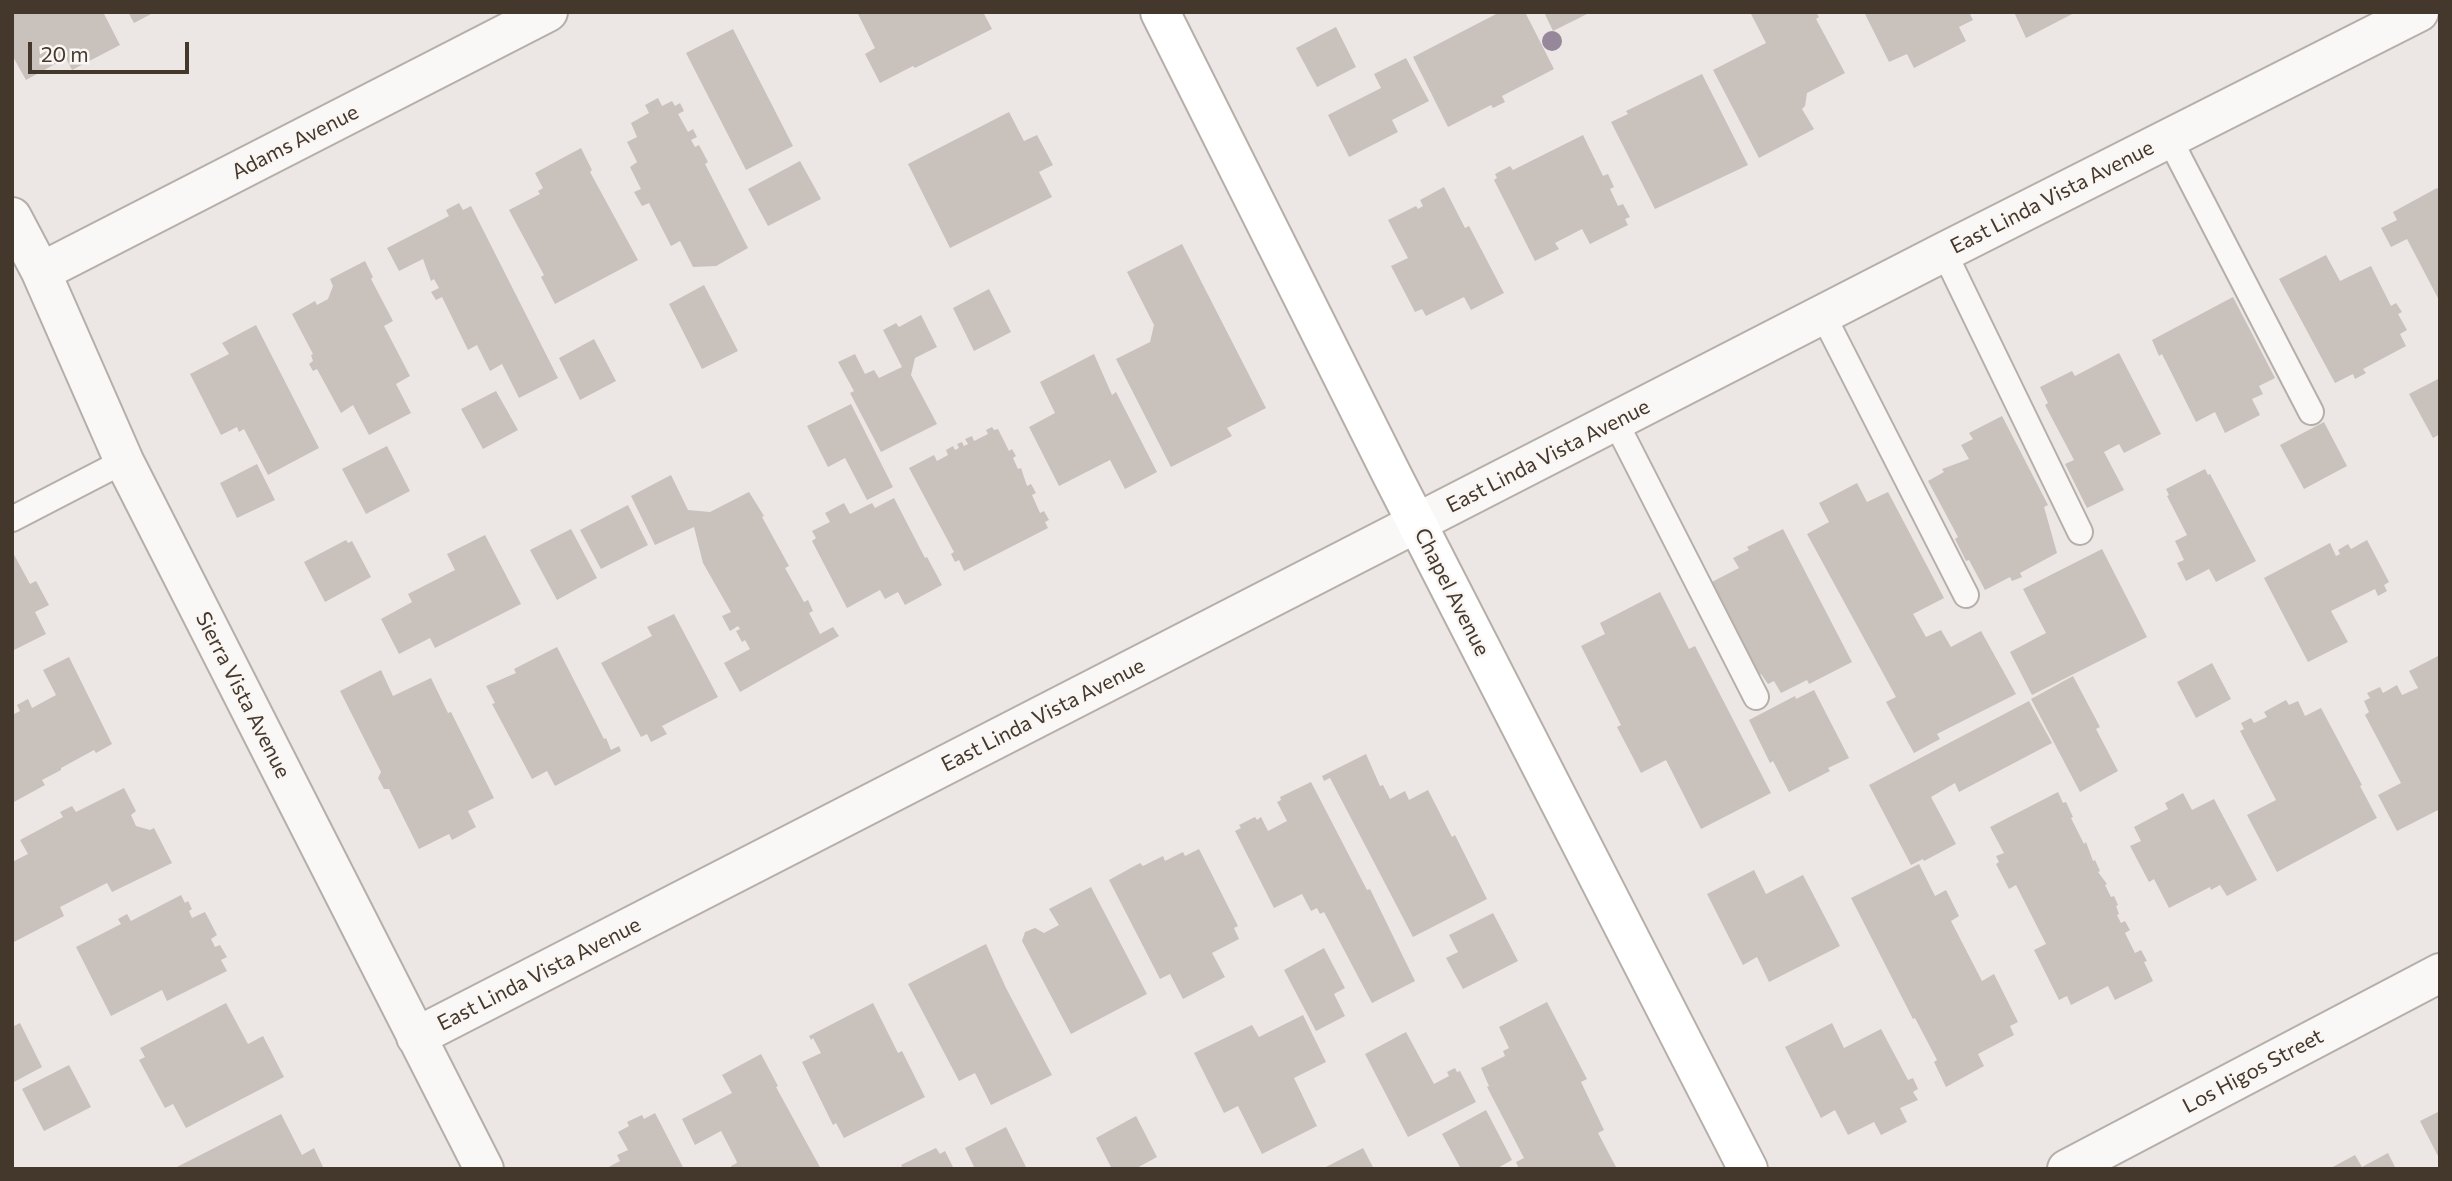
<!DOCTYPE html>
<style>
body{margin:0}
#map{position:relative;width:2452px;height:1181px;overflow:hidden;background:#ece7e4;font-family:Commissioner,sans-serif}
canvas{display:block}
.frame{position:absolute;inset:0;border:14px solid #44372b;pointer-events:none}
.scale{position:absolute;left:28px;top:42px;width:161px;height:32px;box-sizing:border-box;border:4px solid #44372b;border-top:0;padding-left:9px;font-size:21px;line-height:24px;white-space:nowrap;color:#44372b;-webkit-text-stroke:5px #f9f6f4;paint-order:stroke}
</style>
<div id="map">
<canvas width="2452" height="1181"></canvas>
<div class="frame"></div>
<div class="scale">20 m</div>
</div>
<script>
const ctx = document.querySelector('canvas').getContext('2d');
ctx.lineJoin = 'round';
function fillPath(path, color) { ctx.fillStyle = color; ctx.fill(path, 'evenodd'); }
function strokePath(path, color, width, dash) { ctx.strokeStyle = color; ctx.lineWidth = width; ctx.lineCap = dash ? 'butt' : 'round'; ctx.setLineDash(dash || []); ctx.stroke(path); }
function label(font, color, halo, rows, align = 'center') {
  ctx.font = font + ' Commissioner,sans-serif'; ctx.lineWidth = 5; ctx.setLineDash([]); ctx.textBaseline = 'middle'; ctx.strokeStyle = halo; ctx.fillStyle = color; for (const [text, x, y, turn = 0] of rows) {
    ctx.save(); ctx.translate(x, y); ctx.rotate((+turn || 0) * Math.PI / 180); ctx.textAlign = isNaN(turn) ? turn : align; if (halo) ctx.strokeText(text, 0, 0); ctx.fillText(text, 0, 0); ctx.restore();
  }
}
const building = new Path2D(`
 M12,12h91l17,33 -48,25 -6,-12 -40,22 -14,-25z
 M128,12h27l-21,11z
 M857,12h126l9,17 -77,39 -2,-2 -33,17 -15,-29 10,-6z
 M1500,12h25l29,57 -52,27 3,6 -12,6 -2,-3 -43,22 -35,-70z
 M1544,12h47l-38,19z
 M1750,12h66l3,5 -3,2 29,54 -38,20 -2,13 -3,3 12,20 -55,29 -46,-88 53,-27z
 M1864,12h105l4,8 -14,7 7,14 -52,27 -7,-14 -18,8z
 M2014,12h62l-50,26z
 M1336,27l20,40 -39,20 -21,-39z
 M733,29l60,117 -47,24 -60,-117z
 M1406,58l23,43 -37,19 6,12 -49,25 -21,-42 53,-27 -7,-14z
 M1702,74l46,91 -93,44 -44,-87 17,-8 -2,-3z
 M658,98l4,8 10,-5 3,5 5,-3 4,8 -6,3 10,18 5,-3 4,8 -6,3 4,7 4,-2 9,17 -3,2 43,84 -32,18 -23,1 -13,-26 -9,5 -22,-43 -7,3 -8,-14 7,-3 -11,-22 7,-5 -10,-20 10,-5 -6,-14 18,-10 -4,-8z
 M1009,112l15,29 13,-6 16,30 -14,7 13,25 -102,51 -42,-84z
 M1583,135l20,41 5,-2 6,13 -4,2 8,17 5,-2 7,13 -5,2 3,6 -38,19 -8,-15 -27,14 4,6 -24,12 -41,-81 3,-2 -2,-4 15,-8 3,4z
 M581,148l11,22 -2,2 48,88 -83,44 -14,-27 3,-2 -35,-65 31,-16 -2,-3 5,-3 -8,-15z
 M800,161l21,38 -53,27 -20,-37z
 M1444,187l21,41 4,-2 35,67 -33,17 -7,-13 -38,19 -4,-7 -7,3 -24,-46 17,-8 -20,-38 28,-14 2,3 5,-3 -3,-6z
 M2437,188l3,4v110l-33,-63 -16,8 -10,-19 16,-8 -4,-8z
 M459,203l4,7 8,-4 87,172 -39,20 -17,-34 -12,7 -13,-26 -9,5 -26,-53 -6,3 -5,-8 8,-4 -5,-9 -3,2 -8,-22 -24,12 -12,-23 62,-32 -3,-6z
 M1182,244l84,164 -39,20 5,8 -61,31 -55,-108 34,-17 4,-17 -27,-53z
 M2326,255l14,26 31,-15 20,40 5,-3 6,9 -4,2 9,16 -7,4 6,12 -43,23 3,4 -11,6 -2,-5 -18,9 -56,-104z
 M365,261l8,16 -2,2 22,42 -9,5 26,50 -14,8 15,29 -42,22 -16,-30 -12,8 -24,-44 -4,2 -4,-7 4,-3 -2,-6 2,-1 -21,-40 23,-13 2,4 11,-6 5,-13 -3,-7z
 M704,285l34,66 -36,18 -33,-65z
 M989,289l22,43 -37,19 -21,-43z
 M2233,297l42,81 -16,8 4,8 -11,5 8,16 -35,18 -10,-21 -19,10 -34,-68 -3,2 -7,-16z
 M921,315l16,32 -22,11 -4,17 26,49 -56,28 -31,-59 4,-2 -16,-29 17,-8 10,20 9,-4 5,8 23,-11 -19,-37 13,-7 3,4z
 M256,325l63,123 -51,27 -24,-46 -5,3 -2,-5 -16,8 -31,-61 39,-20 -7,-11z
 M594,339l22,42 -36,19 -21,-42z
 M2119,353l42,81 -37,19 -5,-9 -15,8 20,38 -37,18 -22,-44 9,-4 -29,-55 3,-2 -8,-16 32,-16 3,5z
 M1094,354l18,41 4,-3 41,80 -32,17 -15,-29 -51,26 -30,-59 26,-14 -15,-31z
 M2440,378v56l-7,4 -24,-44z
 M496,391l22,39 -35,19 -22,-40z
 M851,404l42,83 -26,13 -22,-42 -17,9 -21,-41z
 M2002,416l46,89 -4,2 13,46 -37,20 2,4 -10,4 -2,-4 -25,13 -16,-30 -3,1 -11,-22 3,-2 -30,-56 16,-9 -2,-3 27,-10 -8,-14 12,-6 -4,-6z
 M2324,422l23,44 -43,23 -24,-44z
 M992,427l2,3 4,-1 11,22 3,-2 4,7 -3,2 5,11 3,-1 6,18 4,-2 5,9 -4,2 8,18 4,-2 5,9 -4,2 3,6 -84,43 -5,-11 -4,2 -4,-8 3,-2 -45,-84 25,-13 3,6 11,-6 -2,-5 7,-4 2,4 4,-2 -2,-4 5,-2 2,4 4,-2 -3,-5 7,-3 2,5 14,-7 -2,-4z
 M387,446l23,45 -44,23 -24,-45z
 M257,464l18,36 -38,18 -17,-35z
 M2205,469l3,6 2,-1 46,87 -40,21 -7,-13 -23,12 -9,-18 7,-3 -9,-19 12,-6 -20,-39 2,-1 -3,-6z
 M671,475l17,35 22,2 39,-20 15,24 -2,1 27,49 -4,2 19,34 4,-2 5,11 -4,2 11,21 13,-7 6,9 -99,56 -16,-29 26,-14 -5,-9 -3,2 -6,-11 4,-2 -2,-3 -8,5 -8,-15 9,-4 -28,-49 -9,-36 -39,18 -24,-49z
 M1857,483l10,19 21,-10 56,106 -31,16 13,23 15,-7 10,17 30,-16 35,63 -79,40 3,5 -26,14 -28,-51 10,-5 -89,-163 22,-12 -10,-19z
 M894,498l31,60 2,-1 15,28 -37,20 -7,-13 -13,7 -5,-9 -33,18 -35,-67 4,-3 -4,-7 18,-9 -5,-9 19,-10 6,11 22,-11 3,5z
 M628,505l20,40 -47,24 -21,-39z
 M571,529l26,49 -40,22 -27,-50z
 M1783,529l69,133 -43,22 -2,-4 -26,13 -7,-12 -6,3 -7,-10 -8,4 -47,-93 33,-17 -6,-10 16,-8 -2,-3z
 M485,535l36,69 -86,44 -5,-10 -31,16 -18,-35 31,-17 -4,-8 47,-24 -8,-16z
 M346,540l2,3 4,-2 19,36 -46,25 -21,-40z
 M2367,540l22,42 -5,3 3,6 -9,5 -3,-7 -44,22 17,31 -40,20 -44,-84 66,-35 6,13 4,-2 -2,-4 10,-6 3,5z
 M2102,549l45,88 -115,58 -22,-43 36,-19 -23,-44z
 M12,551l18,33 6,-3 13,24 -14,7 11,22 -34,17z
 M1660,592l29,57 6,-3 76,147 -70,36 -35,-69 -25,13 -24,-46 4,-2 -40,-79 24,-12 -5,-11z
 M674,614l44,83 -56,29 5,8 -16,8 -4,-8 -6,3 -40,-74 51,-27 -5,-9z
 M557,647l47,92 2,-1 5,12 8,-4 2,5 -66,35 -8,-15 -15,8 -40,-75 3,-1 -9,-17 30,-13 -2,-4z
 M2440,655v154l-43,22 -19,-36 23,-12 -36,-68 4,-3 -5,-11 6,-3 -3,-5 13,-6 3,6 14,-8 5,10 16,-7 -9,-17z
 M69,657l43,87 -16,9 -2,-3 -33,18v2l-19,10 3,5 -33,18v-88l8,-4 -3,-6 11,-6 4,9 24,-13 -13,-25z
 M2212,663l19,36 -35,19 -19,-36z
 M381,670l12,26 38,-18 17,35 3,-1 43,86 -26,13 8,16 -24,13 -3,-6 -30,15 -30,-60h-5l-6,-11 3,-6 -41,-81z
 M2073,676l27,51 -4,2 22,42 -38,21 -49,-93z
 M1814,690l35,68 -21,10 2,3 -41,21 -16,-31 -3,2 -21,-43 46,-24 1,3z
 M2286,700l3,5 9,-4 7,15 16,-8 41,77 -2,1 17,32 -100,54 -30,-57 29,-15 -36,-69 4,-2 -3,-6 10,-5 3,5 13,-6 -3,-5z
 M2029,701l23,42 -93,49 -4,-9 -24,14 25,47 -32,17 -1,-2 -12,6 -42,-80z
 M1366,754l14,32 3,-1 7,14 15,-8 4,9 19,-10 24,47 3,-2 32,64 -74,38 -83,-159 -6,3 -2,-5z
 M1311,782l56,108 3,-1 45,92 -43,22 -48,-91 -4,2 -3,-6 -6,3 -9,-17 -28,14 -39,-77 6,-3 -2,-3 16,-8 2,3 4,-3 7,14 19,-10 -10,-19 4,-2 -1,-3z
 M124,788l12,23 -5,4 5,11 14,4 4,-2 18,35 -60,29 -5,-9 -47,24 4,9 -52,27v-81l16,-8 -8,-14 43,-23 -3,-5 12,-6 4,6z
 M2058,792l5,11 3,-1 7,15 -2,1 13,26 2,-2 7,19 2,-1 5,11 -2,1 9,12 -2,1 6,12 3,-1 4,9 -2,1 3,8 -2,1 4,8 4,-2 5,9 -5,3 10,20 6,-3 6,11 -3,1 9,19 -38,19 -7,-14 -37,19 -4,-9 -8,4 -25,-50 12,-6 -30,-59 -7,4 -13,-25 3,-2 -3,-6 8,-3 -14,-26z
 M2183,793l9,17 22,-11 43,81 -30,16 -7,-11 -9,5 -1,-3 -41,21 -15,-29 -5,3 -19,-36 11,-5 -7,-14 34,-18 -3,-6z
 M1199,849l39,77 -4,2 5,11 -27,14 13,24 -42,22 -13,-25 -10,5 -51,-99 31,-17 3,3 20,-10 2,5 18,-9 2,4z
 M1919,864l16,32 11,-6 13,26 -8,5 31,60 12,-7 24,48 -8,4 4,9 -36,19 6,12 -38,21 -12,-25 3,-2 -22,-42 -2,1 -62,-121z
 M1754,870l12,24 37,-19 37,71 -71,36 -12,-25 -14,8 -36,-71z
 M1091,887l56,107 -76,40 -49,-93 3,-9 10,-4 9,5 15,-8 -10,-16z
 M181,895l4,8 3,-2 4,8 -3,2 3,7 13,-6 12,23 -6,4 4,8 5,-2 7,12 -6,3 6,11 -60,30 -5,-11 -51,26 -35,-69 45,-23 -3,-5 9,-5 4,7z
 M1493,913l25,48 -55,28 -17,-31 12,-6 -9,-17z
 M986,944l20,44 46,87 -61,30 -16,-32 -16,8 -51,-97z
 M1324,948l21,40 -11,6 11,22 -29,15 -32,-61z
 M1547,1002l40,77 -6,3 23,48 -6,3 19,36h-98l-3,-7 8,-4 -37,-71 2,-1 -8,-18 24,-12 -2,-5 6,-3 -10,-21z
 M226,1003l22,41 15,-8 21,41 -98,51 -13,-24 -8,4 -26,-48 6,-3 -5,-9z
 M873,1003l25,50 4,-2 23,46 -81,41 -8,-15 -3,2 -31,-63 19,-9 -8,-15 -2,2 -2,-4z
 M1303,1015l23,47 -32,16 23,48 -55,28 -24,-48 -14,7 -30,-60 58,-28 7,12z
 M20,1023l22,44 -30,16v-56z
 M1832,1023l12,25 37,-19 27,51 5,-2 5,11 -5,3 5,8 -18,8 7,14 -26,13 -7,-13 -26,13 -13,-25 -14,8 -36,-71z
 M1406,1032l28,52 15,-8 -2,-4 8,-4 2,4 3,-1 16,31 -68,35 -43,-83z
 M761,1054l17,32 -2,1 45,82h-89l-1,-3 6,-3 -1,-3 -15,-29 -26,14 -13,-26 50,-26 -10,-18z
 M69,1065l22,42 -47,24 -22,-42z
 M1486,1110l26,50 -16,9h-35l-19,-35z
 M2440,1111v49l-20,-39z
 M655,1113l29,56h-79l15,-8 -3,-6 11,-5 -10,-18 11,-6 -2,-4 15,-7 2,4z
 M281,1114l21,41 12,-7 10,21h-151z
 M1136,1116l21,41 -22,12h-23l-16,-31z
 M1006,1127l20,40 -4,2h-47l-10,-21z
 M936,1148l4,6 5,-3 9,18h-51l-2,-4z
 M1363,1148l11,21h-52z
 M2388,1153l8,16h-67l26,-14 7,12z`);
const lane = new Path2D(`
 M2169,138l142,274
 M1944,252l136,280
 M1823,315l143,280
 M1615,421l141,276
 M12,519l112,-58`);
const street = new Path2D(`
 M12,217l29,55 83,189 360,708
 M41,272l507,-260
 M416,1037l1528,-785 475,-240
 M2067,1169l373,-196`);
const secondary = new Path2D(`
 M1160,12l232,463 356,694`);
const trees = [
 [1552,41]
];
const streetNames = [
 ["Adams Avenue",295,142,-27],
 ["East Linda Vista Avenue",2052,197,-27],
 ["East Linda Vista Avenue",1548,456,-27],
 ["Chapel Avenue",1452,592,63],
 ["Sierra Vista Avenue",243,695,63],
 ["East Linda Vista Avenue",1043,715,-27],
 ["East Linda Vista Avenue",539,974,-27],
 ["Los Higos Street",2253,1071,-28]
];
fillPath(building, '#c9c1bb');
strokePath(lane, '#b6afa9', 28);
strokePath(street, '#b6afa9', 42);
strokePath(secondary, '#b6afa9', 42);
strokePath(lane, '#faf8f7', 24);
strokePath(street, '#faf8f7', 38);
strokePath(secondary, '#fff', 38);
ctx.fillStyle = '#97879b';
for (const [x, y] of trees) { ctx.beginPath(); ctx.arc(x, y, 10, 0, 2 * Math.PI); ctx.fill(); }
label('21px', '#44372b', '#f9f6f4', streetNames);
</script>
